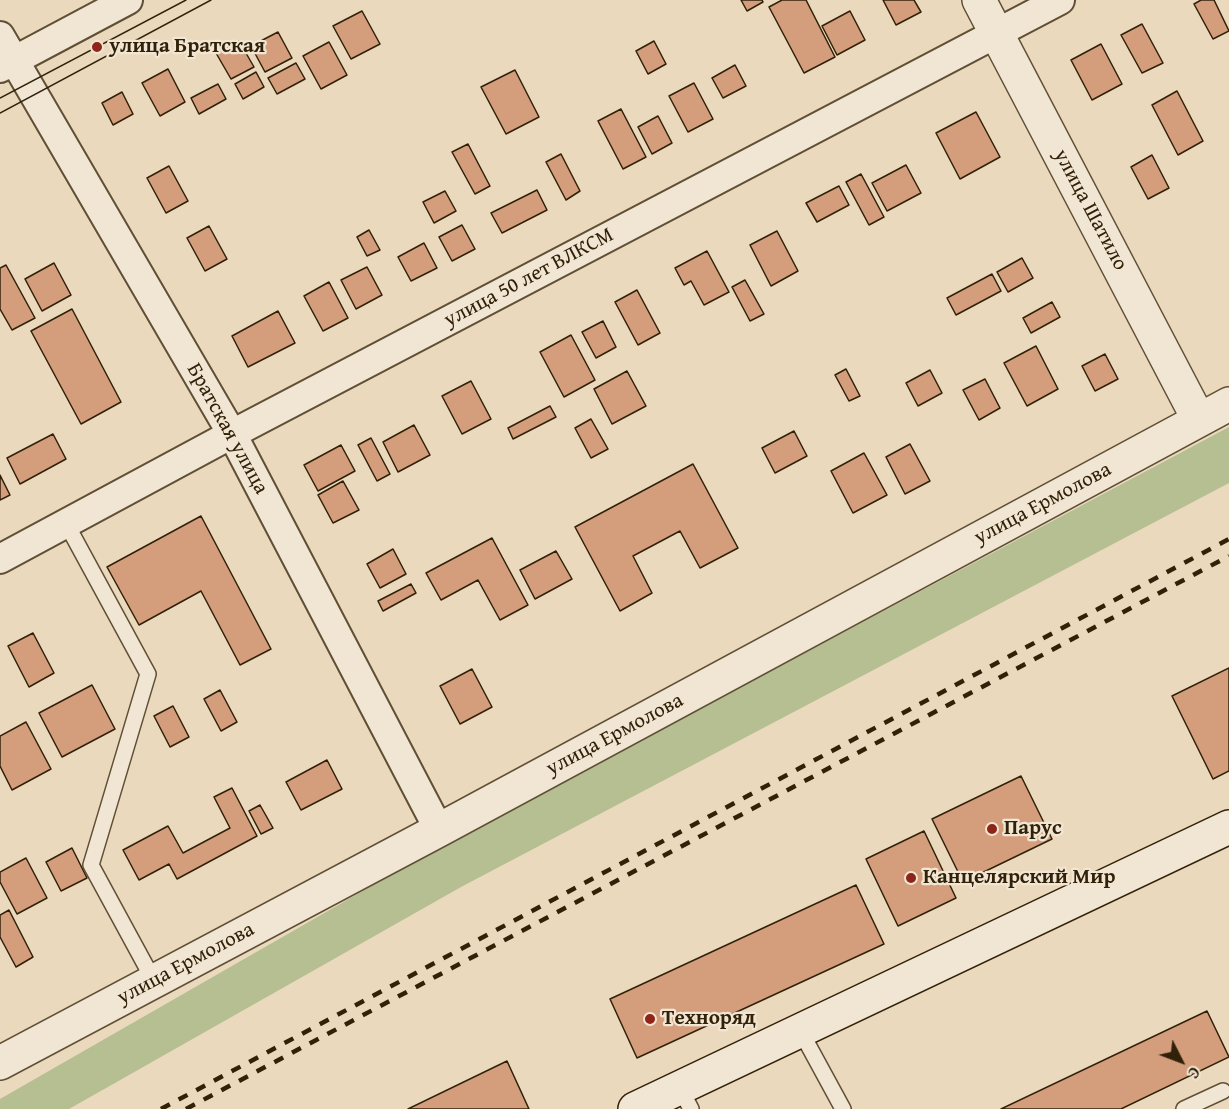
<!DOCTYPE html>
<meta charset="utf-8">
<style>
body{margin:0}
#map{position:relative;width:1229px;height:1109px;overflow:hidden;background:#ead9bd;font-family:"Gentium Book Plus",serif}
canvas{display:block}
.north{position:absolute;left:1151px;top:1031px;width:60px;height:60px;-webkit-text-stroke:4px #f1e6d4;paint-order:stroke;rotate:132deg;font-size:16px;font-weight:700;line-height:24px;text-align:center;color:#312108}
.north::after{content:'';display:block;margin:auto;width:21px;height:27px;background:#312108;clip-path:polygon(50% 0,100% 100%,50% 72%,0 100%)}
</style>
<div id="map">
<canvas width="1229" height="1109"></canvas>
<div class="north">С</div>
</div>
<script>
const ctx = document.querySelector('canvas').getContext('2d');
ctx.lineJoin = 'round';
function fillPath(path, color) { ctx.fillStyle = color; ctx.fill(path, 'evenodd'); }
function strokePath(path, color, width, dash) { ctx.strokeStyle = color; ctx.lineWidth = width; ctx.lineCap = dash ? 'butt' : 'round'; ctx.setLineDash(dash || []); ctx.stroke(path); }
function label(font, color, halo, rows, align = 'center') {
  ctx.font = font + ' "Gentium Book Plus",serif'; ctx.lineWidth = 4.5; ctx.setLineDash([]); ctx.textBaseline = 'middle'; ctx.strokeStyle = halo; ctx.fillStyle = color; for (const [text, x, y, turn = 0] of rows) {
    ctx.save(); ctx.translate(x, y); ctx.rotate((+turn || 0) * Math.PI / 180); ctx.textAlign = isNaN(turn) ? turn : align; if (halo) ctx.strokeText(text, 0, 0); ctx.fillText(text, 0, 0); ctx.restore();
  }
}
const green = new Path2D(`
 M1229,427v56l-768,404 -392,222h-69v-10l429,-246z`);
const building = new Path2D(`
 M741,0h21l1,2 -16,9z
 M782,0h24l29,57 -31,16 -35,-66z
 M883,0h31l7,12 -25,13z
 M1201,0h13l15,31 -16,8 -19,-35z
 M362,11l18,33 -29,15 -18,-33z
 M850,11l15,29 -28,15 -15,-29z
 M1142,24l21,39 -21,10 -21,-38z
 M278,32l14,26 -27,14 -14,-26z
 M239,41l15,26 -23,12 -15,-26z
 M654,41l12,23 -18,10 -12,-23z
 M329,42l18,33 -26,14 -18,-33z
 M1101,44l21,40 -30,16 -21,-40z
 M296,63l9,16 -28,15 -9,-16z
 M735,65l11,21 -23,12 -11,-20z
 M168,69l17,33 -25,14 -18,-33z
 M515,70l24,47 -33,17 -25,-47z
 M256,72l8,15 -21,12 -8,-15z
 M694,83l19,36 -25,13 -19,-36z
 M218,84l8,15 -27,15 -8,-16z
 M1177,91l26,50 -25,14 -26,-50z
 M122,92l11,22 -20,11 -11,-22z
 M621,109l25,48 -23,12 -25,-48z
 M976,112l24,45 -40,22 -24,-46z
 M658,116l14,27 -20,11 -14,-27z
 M468,144l22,42 -15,8 -23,-42z
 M561,154l19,37 -14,9 -20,-38z
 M1152,155l17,33 -21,11 -17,-32z
 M906,165l15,28 -34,18 -15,-28z
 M169,166l19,35 -22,12 -19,-35z
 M861,174l23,43 -15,8 -23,-43z
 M839,186l10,19 -32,17 -11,-19z
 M537,190l10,20 -45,23 -11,-20z
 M445,191l11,20 -22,12 -11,-21z
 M462,225l13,24 -23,12 -13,-24z
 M209,226l18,33 -22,12 -18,-33z
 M369,230l11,20 -13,6 -10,-19z
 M777,231l21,40 -27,15 -21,-41z
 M424,243l13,25 -26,13 -13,-24z
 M707,251l22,41 -25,13 -13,-24 -7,4 -9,-17z
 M1022,258l11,20 -25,14 -11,-20z
 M54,263l17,32 -29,16 -17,-32z
 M6,265l29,53 -23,12 -12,-21v-41z
 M367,267l15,28 -26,14 -15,-29z
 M992,274l9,17 -45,24 -9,-17z
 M745,280l19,34 -14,7 -18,-34z
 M329,282l19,36 -25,13 -19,-35z
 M637,290l23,43 -22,12 -23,-43z
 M1052,302l8,15 -29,16 -8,-15z
 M72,309l49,93 -40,22 -50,-93z
 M278,311l17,32 -47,24 -16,-31z
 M603,321l13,26 -20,11 -14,-26z
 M571,335l24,45 -31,17 -24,-45z
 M1036,346l22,43 -31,17 -23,-43z
 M1105,354l13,25 -23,12 -13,-25z
 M846,369l14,27 -11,5 -14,-26z
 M930,370l12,23 -24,13 -12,-23z
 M627,371l19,35 -34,18 -18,-35z
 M985,379l15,29 -21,12 -16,-30z
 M471,381l20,38 -29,15 -20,-38z
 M550,406l6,11 -43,22 -5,-11z
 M591,419l17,30 -17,9 -16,-30z
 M414,425l16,30 -32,17 -15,-30z
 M794,431l13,25 -32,17 -13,-25z
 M53,434l13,25 -46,25 -13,-26z
 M371,438l19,36 -13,7 -19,-36z
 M910,444l20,37 -25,13 -19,-37z
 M341,445l14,26 -37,20 -14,-26z
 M864,453l23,42 -34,18 -22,-42z
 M693,464l45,84 -38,20 -20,-37 -47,25 19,37 -32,18 -45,-84z
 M0,475l10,20 -10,5z
 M343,481l16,29 -26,13 -15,-28z
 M201,516l70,133 -31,16 -39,-74 -62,34 -32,-58z
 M492,538l36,67 -28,15 -22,-40 -37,20 -15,-27z
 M393,549l13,25 -26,14 -13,-24z
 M556,551l16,28 -37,20 -15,-29z
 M411,584l5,9 -33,18 -5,-10z
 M33,633l21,40 -25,14 -21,-41z
 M1229,668v103l-16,8 -41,-83z
 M472,669l20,38 -32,17 -20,-38z
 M92,685l23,44 -53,28 -23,-44z
 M220,690l17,32 -16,9 -17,-32z
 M173,706l16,31 -19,10 -16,-31z
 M26,722l25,47 -39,21 -12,-24v-30z
 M327,760l15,29 -41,21 -15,-28z
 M1021,776l31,63 -89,43 -31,-63z
 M232,788l25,48 -80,43 -8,-15 -30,16 -16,-30 45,-24 15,27 47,-25 -16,-31z
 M260,805l13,23 -12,6 -12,-23z
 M924,831l32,67 -58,28 -32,-67z
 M72,848l15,30 -26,13 -15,-29z
 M26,858l21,40 -30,16 -17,-32v-10z
 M856,885l28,59 -247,114 -27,-59z
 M9,910l24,47 -17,10 -16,-30v-22z
 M1207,1011l22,46 -108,52h-120z
 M507,1061l22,48h-121z`);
const service = new Path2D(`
 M66,523l82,151 -57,191 63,116
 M800,1030l43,79
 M680,1088l11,21
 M1184,1109l39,-18`);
const minor = new Path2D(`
 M0,36l232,398 207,396
 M0,68l128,-68
 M0,559l232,-125 828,-434`);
const tertiary = new Path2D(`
 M979,0l220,420
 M0,1063l439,-233 790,-426`);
const secondary = new Path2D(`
 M635,1109l594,-282`);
const tram = new Path2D(`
 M0,98l186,-98
 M0,113l211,-113`);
const rail = new Path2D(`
 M161,1109l1068,-570
 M186,1109l1043,-553`);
const markers = [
 [97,47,6,"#8f2418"],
 [992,829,6,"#8f2418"],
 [911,878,6,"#8f2418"],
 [650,1019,6,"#8f2418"]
];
const poiNames = [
 ["улица Братская",109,47],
 ["Парус",1004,829],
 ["Канцелярский Мир",923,878],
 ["Техноряд",662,1019]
];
const streetNames = [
 ["улица Шатило",1090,210,62],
 ["улица 50 лет ВЛКСМ",529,278,-28],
 ["Братская улица",227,429,61],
 ["улица Ермолова",1043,504,-28],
 ["улица Ермолова",615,735,-28],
 ["улица Ермолова",186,964,-28]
];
fillPath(green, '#b5bf92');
fillPath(building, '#d49e7d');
strokePath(building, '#312108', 1.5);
strokePath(service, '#5f4f35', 18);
strokePath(minor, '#5f4f35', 32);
strokePath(tertiary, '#5f4f35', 36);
strokePath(secondary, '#312108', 36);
strokePath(service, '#f1e6d4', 15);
strokePath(minor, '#f1e6d4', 28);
strokePath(tertiary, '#f1e6d4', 33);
strokePath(secondary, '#f1e6d4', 33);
strokePath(tram, '#312108', 1.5);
strokePath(rail, '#312108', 4.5, [10, 10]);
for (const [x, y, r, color] of markers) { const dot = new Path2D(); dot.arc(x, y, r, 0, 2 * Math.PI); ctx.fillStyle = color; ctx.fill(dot); strokePath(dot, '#f1e6d4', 2); }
label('bold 21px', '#312108', '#f1e6d4', poiNames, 'left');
label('21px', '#312108', '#f1e6d4', streetNames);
</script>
